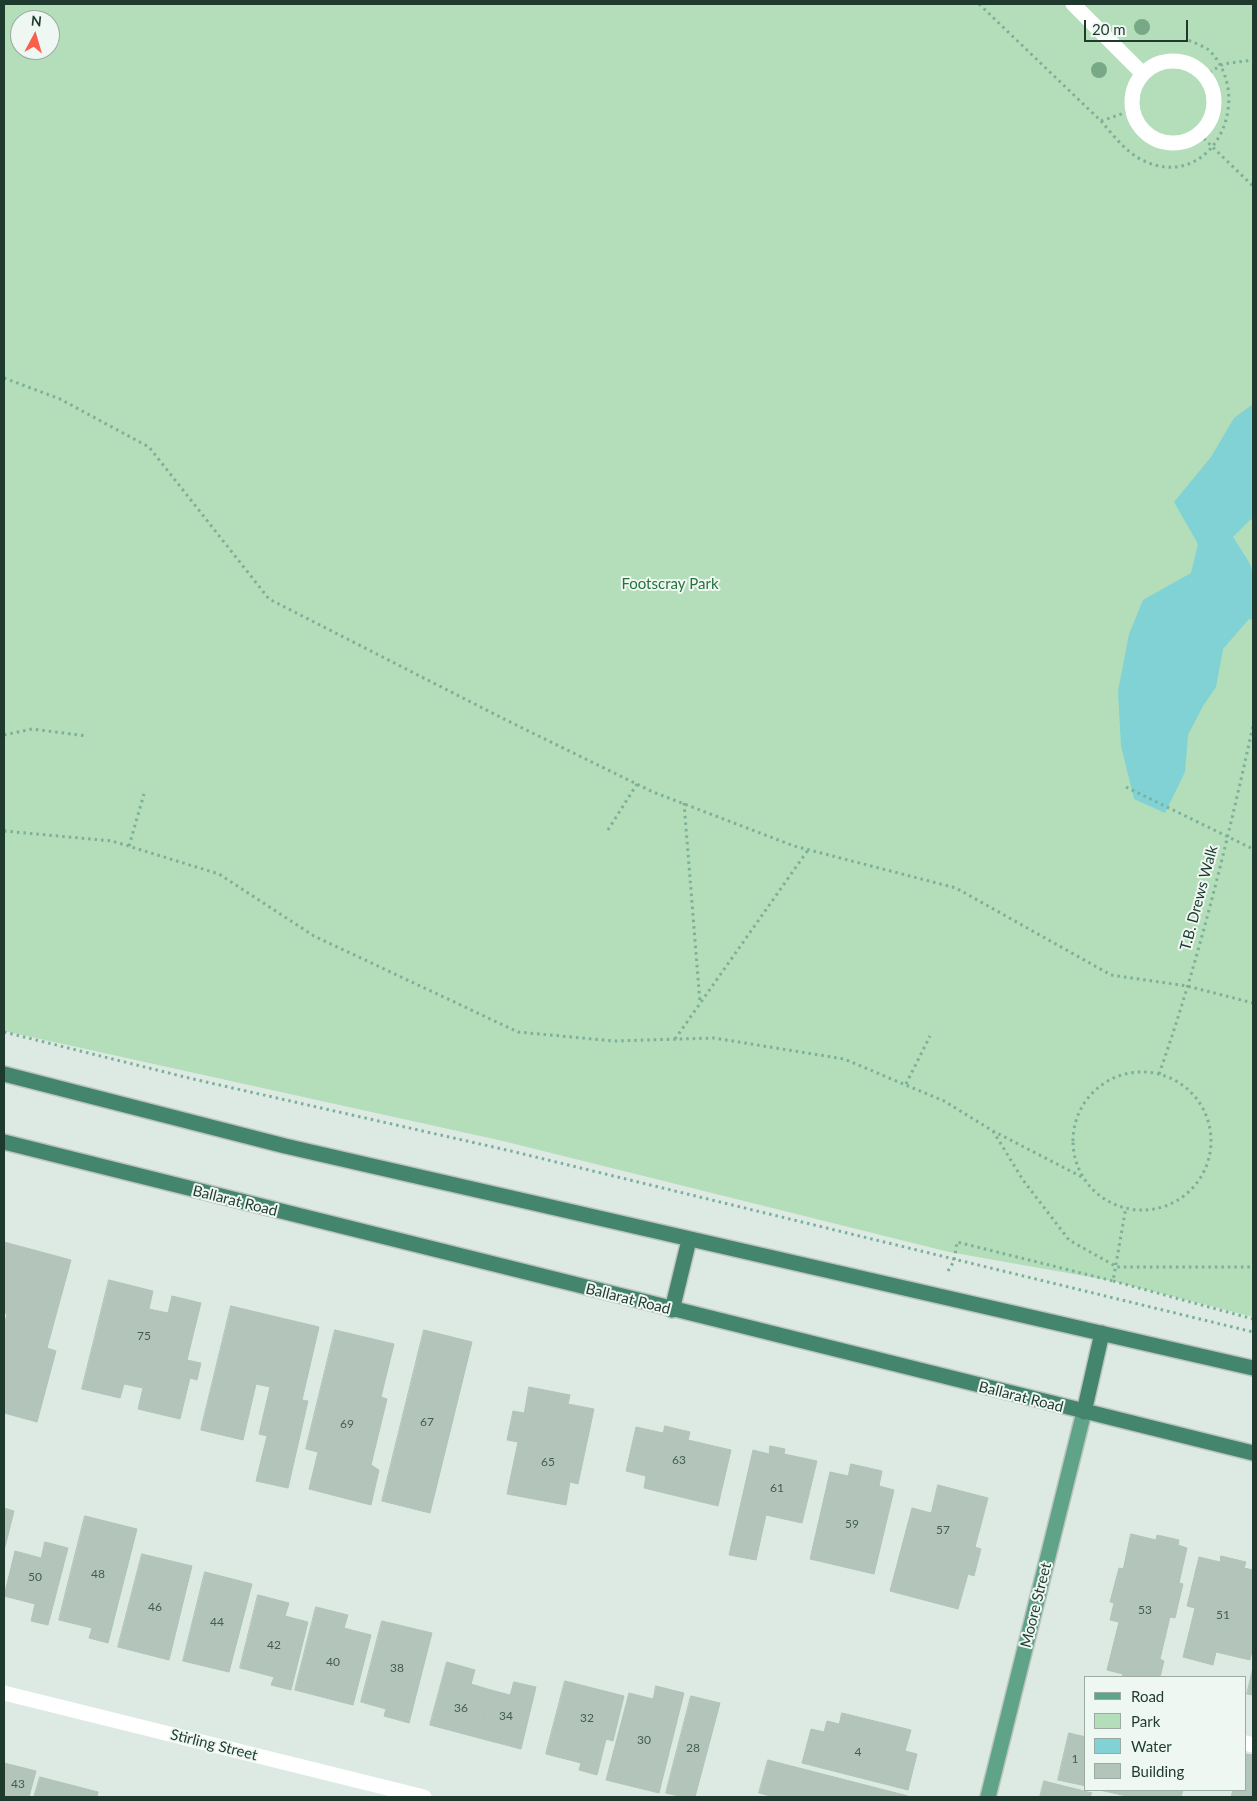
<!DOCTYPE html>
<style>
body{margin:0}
#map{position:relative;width:1257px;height:1801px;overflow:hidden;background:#ddeae3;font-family:Lato,sans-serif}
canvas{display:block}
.frame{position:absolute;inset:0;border:5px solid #1e3a2f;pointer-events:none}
.legend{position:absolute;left:1084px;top:1676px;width:162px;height:115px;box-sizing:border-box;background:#eef7f1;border:1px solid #9baba3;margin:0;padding:6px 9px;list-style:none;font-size:15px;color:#1e3a2f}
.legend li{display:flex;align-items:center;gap:10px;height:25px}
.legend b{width:25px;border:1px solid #9baba3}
.north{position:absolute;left:10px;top:10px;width:50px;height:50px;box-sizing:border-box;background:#eef7f1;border:1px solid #9baba3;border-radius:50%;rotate:6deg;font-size:14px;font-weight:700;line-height:20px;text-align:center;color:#1e3a2f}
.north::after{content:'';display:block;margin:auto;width:18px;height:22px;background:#fa5f4c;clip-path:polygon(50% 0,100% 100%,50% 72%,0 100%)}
.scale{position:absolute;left:1084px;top:20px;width:104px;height:22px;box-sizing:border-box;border:2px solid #1e3a2f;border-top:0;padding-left:6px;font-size:15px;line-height:18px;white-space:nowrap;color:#1e3a2f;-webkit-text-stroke:4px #eef7f1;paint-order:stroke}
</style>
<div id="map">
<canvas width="1257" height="1801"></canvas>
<div class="frame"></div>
<ul class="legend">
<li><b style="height:6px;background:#5fa388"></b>Road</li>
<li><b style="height:14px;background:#b4ddba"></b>Park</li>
<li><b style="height:14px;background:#81d2d4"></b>Water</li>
<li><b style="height:14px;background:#b3c5bb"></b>Building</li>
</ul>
<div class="north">N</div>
<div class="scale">20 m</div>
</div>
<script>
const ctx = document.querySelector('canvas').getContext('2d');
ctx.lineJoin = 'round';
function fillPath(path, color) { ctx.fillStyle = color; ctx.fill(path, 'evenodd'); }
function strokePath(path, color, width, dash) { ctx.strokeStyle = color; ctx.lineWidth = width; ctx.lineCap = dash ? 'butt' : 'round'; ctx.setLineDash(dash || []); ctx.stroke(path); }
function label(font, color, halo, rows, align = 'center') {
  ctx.font = font + ' Lato,sans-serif'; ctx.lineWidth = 4; ctx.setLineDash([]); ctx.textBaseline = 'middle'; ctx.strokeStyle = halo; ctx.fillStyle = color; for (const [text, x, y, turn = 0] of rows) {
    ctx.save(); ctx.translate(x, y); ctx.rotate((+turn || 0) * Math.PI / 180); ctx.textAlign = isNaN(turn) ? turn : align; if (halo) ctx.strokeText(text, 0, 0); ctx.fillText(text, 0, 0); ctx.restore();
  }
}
const green = new Path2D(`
 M4,4h1249v1313l-140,-36 -164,-29 -446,-111 -499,-110zM20,20h30v30h-30z`);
const water = new Path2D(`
 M1253,404v118l-2,-3 -18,18 16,25 4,11v47l-4,-1 -26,30 -7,38 -13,19 -15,29 -3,37 -20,41 -31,-14 -13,-53 -3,-55 11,-57 14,-34 48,-27 7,-29 -24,-42 37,-45 23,-39z`);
const building = new Path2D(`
 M4,1242l67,18 -24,88 9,3 -19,71 -33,-9v-86l3,-13 -3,-1z
 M109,1280l44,11 -4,18 19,4 4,-17 29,7 -14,57 14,3 -4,17 -7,-2 -10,41 -42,-10 5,-21 -19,-4 -4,14 -38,-9z
 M231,1306l88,21 -17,73 6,1 -20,87 -32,-7 11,-45 -8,-2 11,-47 -14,-3 -13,56 -42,-10z
 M335,1330l59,14 -13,53 6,2 -16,66 8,5 -8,35 -62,-16 9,-37 -12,-3z
 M424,1330l48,12 -42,171 -48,-12z
 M529,1387l41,8 -2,9 26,5 -16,75 -8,-2 -4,23 -59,-11 11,-52 -11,-2 6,-29 11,2z
 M665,1426l25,6 -2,8 43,10 -13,56 -74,-18 2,-12 -20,-5 10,-44 27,6z
 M770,1446l15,3 -1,5 33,7 -15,62 -36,-8 -10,45 -27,-5 24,-105 16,4z
 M851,1464l31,7 -3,15 15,4 -20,84 -64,-15 20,-87 18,4z
 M938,1485l50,13 -13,49 6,2 -7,27 -6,-2 -10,35 -68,-18 22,-83 19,5z
 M4,1508l10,3 -10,40z
 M85,1516l52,13 -29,114 -19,-5 3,-10 -33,-8z
 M1131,1534l25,6 1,-5 22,5 -1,5 9,3 -8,35 4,1 -8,34 -5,-1 -10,42 4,2 -4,16h-38l1,-3 -16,-4 12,-48 -9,-2 4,-17 -4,-1 9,-34 4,1z
 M45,1542l23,6 -20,77 -17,-4 4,-17 -31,-8 11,-45 26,7z
 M142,1554l50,12 -23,94 -51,-13z
 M1221,1556l25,6 -2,6 9,2v75l-3,15 -34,-8 -3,13 -30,-8 12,-49 -8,-2 12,-49 21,5z
 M205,1572l47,12 -23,88 -46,-11z
 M258,1595l31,8 -4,13 23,6 -17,68 -20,-5 3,-8 -34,-9z
 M316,1607l32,8 -4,13 27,7 -18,70 -58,-15z
 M382,1621l50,12 -23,90 -25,-7 2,-7 -25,-7z
 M447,1662l28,8 -4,14 20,6 -12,48 -49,-13z
 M1253,1668v27l-6,-1z
 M565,1681l59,15 -11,45 -7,-2 -9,36 -18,-5 2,-7 -35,-9z
 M514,1682l22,5 -15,62 -42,-11 12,-48 19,5z
 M656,1686l28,7 -25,100 -53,-13 23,-87 24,6z
 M691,1696l29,7 -25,94h-12l-17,-4z
 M842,1713l69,17 -6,21 12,3 -9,36 -106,-27 9,-34 13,3 3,-11 12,3z
 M1069,1733l17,4v49l-28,-6z
 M1246,1754l7,1v42h-22l2,-7h13z
 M768,1760l140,36v1h-134l-15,-4z
 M4,1763l32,8 -7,26h-25z
 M40,1777l58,15 -1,5h-63z
 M1044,1781l48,12 -2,3 4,1h-54z
 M1100,1790h83l-2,7h-50z`);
const path = new Path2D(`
 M979,4l122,117 32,-11
 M1204,76l19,-12 30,-4
 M1101,121c12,14 25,31 41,39 69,34 115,-61 67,-110 -6,-4 -14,-7 -21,-10
 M1199,134l54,52
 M4,378l56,21 89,48 120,152 237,121 147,72 141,54 162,42 155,87 76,11 66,17
 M4,735l28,-6 55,7
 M1126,787l127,62
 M684,803l16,200
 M608,830l29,-46
 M4,831l108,10 107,33 95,62 204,96 96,9 100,-3 130,21 100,42 49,30 89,46
 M129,846l15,-52
 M4,1032l189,47 318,72 742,181
 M675,1039l133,-189
 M1073 1141a69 69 0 1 1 138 0a69 69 0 1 1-138 0Z
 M1159,1074c40,-113 68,-231 94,-348
 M906,1084l24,-48
 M993,1131l30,49 46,60 48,27h136
 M948,1271l6,-10 3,-19 156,39 13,-74
 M1113,1281l140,38`);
const service = new Path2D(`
 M1073,4l70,70
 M1132 102a41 41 0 1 1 82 0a41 41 0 1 1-82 0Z
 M1246,1743l7,2`);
const minor = new Path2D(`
 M4,1693l420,104`);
const primary = new Path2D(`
 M988,1797l96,-385`);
const trunk = new Path2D(`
 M4,1074l281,72 968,222
 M4,1142l1249,311
 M672,1310l17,-70
 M1084,1412l18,-79`);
const trees = [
 [1142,27],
 [1099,70]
];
const numberNames = [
 ["75",144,1336],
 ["67",427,1422],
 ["69",347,1424],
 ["63",679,1460],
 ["65",548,1462],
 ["61",777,1488],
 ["59",852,1524],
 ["57",943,1530],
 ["48",98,1574],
 ["50",35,1577],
 ["46",155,1607],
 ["53",1145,1610],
 ["51",1223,1615],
 ["44",217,1622],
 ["42",274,1645],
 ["40",333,1662],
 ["38",397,1668],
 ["36",461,1708],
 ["34",506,1716],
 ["32",587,1718],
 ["30",644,1740],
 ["28",693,1748],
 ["4",858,1752],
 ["1",1075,1759],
 ["43",18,1784]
];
const parkNames = [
 ["Footscray Park",670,584]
];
const streetNames = [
 ["T.B. Drews Walk",1199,898,-75],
 ["Ballarat Road",235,1201,14],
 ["Ballarat Road",628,1299,14],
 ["Ballarat Road",1021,1397,14],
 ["Moore Street",1036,1605,-76],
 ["Stirling Street",214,1745,14]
];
fillPath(green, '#b4ddba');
fillPath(water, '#81d2d4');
fillPath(building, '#b3c5bb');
strokePath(building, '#b0c4b9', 1);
strokePath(primary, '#bcc4c1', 18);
strokePath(trunk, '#bcc4c1', 18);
strokePath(path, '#7cb098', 3, [2.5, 4]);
strokePath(service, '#fff', 15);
strokePath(minor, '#fff', 15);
strokePath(primary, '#5fa388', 15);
strokePath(trunk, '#44866d', 15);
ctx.fillStyle = '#78a986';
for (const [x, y] of trees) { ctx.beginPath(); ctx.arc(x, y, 8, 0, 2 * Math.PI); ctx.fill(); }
label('12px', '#435d52', null, numberNames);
label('15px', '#26733a', '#eef7f1', parkNames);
label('15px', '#1e3a2f', '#eef7f1', streetNames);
</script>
